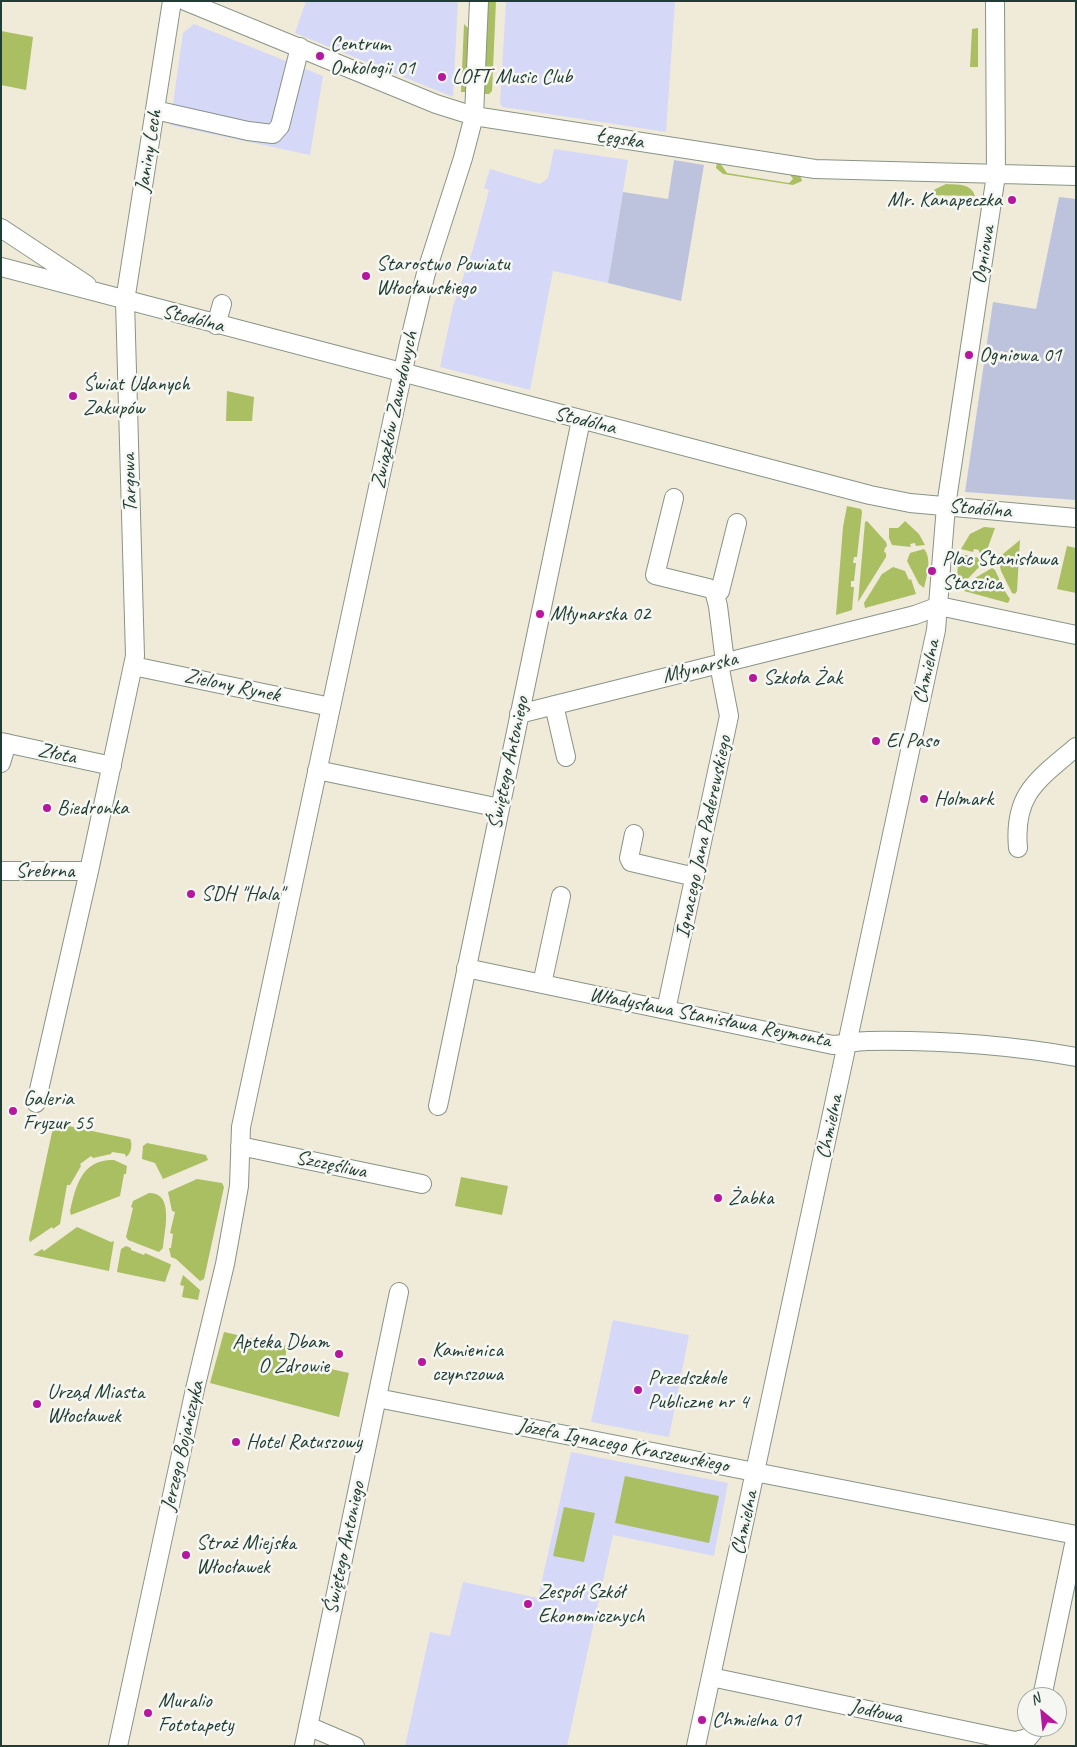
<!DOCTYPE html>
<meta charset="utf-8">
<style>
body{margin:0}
#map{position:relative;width:1077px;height:1747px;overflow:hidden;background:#f0ebd9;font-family:Caveat,sans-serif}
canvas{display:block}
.frame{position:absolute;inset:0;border:2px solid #1f3d34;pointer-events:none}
.north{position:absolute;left:1017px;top:1687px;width:50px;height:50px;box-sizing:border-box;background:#f6f6f2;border:1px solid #a0aca6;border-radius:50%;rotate:332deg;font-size:14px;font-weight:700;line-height:20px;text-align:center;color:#1f3d34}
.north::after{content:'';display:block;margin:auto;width:18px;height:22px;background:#b5179e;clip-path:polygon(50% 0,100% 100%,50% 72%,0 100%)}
</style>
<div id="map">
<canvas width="1077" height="1747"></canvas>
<div class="frame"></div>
<div class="north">N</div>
</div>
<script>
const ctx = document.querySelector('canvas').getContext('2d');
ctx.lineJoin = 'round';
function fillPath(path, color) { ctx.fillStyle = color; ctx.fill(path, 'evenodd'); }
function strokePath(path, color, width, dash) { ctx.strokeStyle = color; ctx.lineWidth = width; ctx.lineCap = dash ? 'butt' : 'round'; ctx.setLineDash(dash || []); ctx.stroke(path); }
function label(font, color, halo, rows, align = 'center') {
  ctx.font = font + ' Caveat,sans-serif'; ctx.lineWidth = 5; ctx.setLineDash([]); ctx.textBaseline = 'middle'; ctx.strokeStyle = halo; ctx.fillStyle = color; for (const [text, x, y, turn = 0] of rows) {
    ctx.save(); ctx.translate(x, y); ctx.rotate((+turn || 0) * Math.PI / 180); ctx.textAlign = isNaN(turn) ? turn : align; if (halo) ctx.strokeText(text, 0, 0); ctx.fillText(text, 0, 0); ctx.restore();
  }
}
const built = new Path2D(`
 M306,1h152l-5,96 -158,-64z
 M506,1h169l-9,131 -163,-25 -3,-3z
 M194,24l129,52 -13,79 -140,-30 13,-92z
 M554,149l74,11 -20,123 -55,-12 -23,119 -90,-23 13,-61 20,-57 16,-59 -5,-2 6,-19 50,15 8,-6z
 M613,1320l76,15 -20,102 -78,-15z
 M571,1452l157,31 -14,73 -101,-21 -46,211h-162l25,-114 20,4 13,-54 75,16z`);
const industrial = new Path2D(`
 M674,160l30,5 -23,136 -73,-18 15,-91 45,7z
 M1059,197l17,2v301l-111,-8 28,-190 43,7z`);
const green = new Path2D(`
 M496,1l-4,90 -3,3h-6l4,-92z
 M464,24l5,5 -2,63h-6z
 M978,28v39h-8l2,-38z
 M1,31l32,6 -7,53 -25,-5z
 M717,163h3l7,10 62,10 4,-4 -4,-6 11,2 2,6 -9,4 -70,-11 -7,-6z
 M946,184c12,1 25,-1 29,12l-52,-1z
 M227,391l27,6 -2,24h-26z
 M847,506l14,3 1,3 -5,45h-3l-1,6h3l-2,18h-3v6h3l-2,23 -16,5 7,-88z
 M867,521l19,21 1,4 -2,2 -1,4 2,1v4l-28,45 7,-80z
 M905,521l14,13 6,11 -9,1 -1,-3 -5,1 1,3 -19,-2 -3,-7v-10h9z
 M984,527l11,1 -8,22 -8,3v-3l-5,-1 -1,3 -12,-3 9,-15z
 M1020,540l-3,51 -2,3 -3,-1 -11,-22 -3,-13z
 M1067,546l9,2v45l-19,-4z
 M924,549c8,9 3,27 0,39l-5,-4 -12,-23 3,-8z
 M961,554l18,4 3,6 -24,25 -2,-4 3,-29z
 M893,567l12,4 4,9 2,-1 5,15 -51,14 -1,-5 18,-29z
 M992,568l3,2 7,15 -2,1 2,4h2l6,9 -2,4 -44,-12 6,-8 2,2 5,-5 -2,-2z
 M54,1123l76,16c3,5 1,15 -4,18l-1,-3 -13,-2 -1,2 -18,4 -2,-2 -11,8 1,2 -11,19h-3l-7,39 -7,5 -1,-2 -22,15 -1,-3z
 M147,1143l59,12 2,5 -45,19 -8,-16 -13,-4 1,-13z
 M114,1160l13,6 -1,8h-2l-4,22 -49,19 -1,-4c6,-26 12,-52 44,-51z
 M461,1177l47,9 -6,29 -47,-9z
 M197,1179l25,4 2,4 -20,92 -4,2 -24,-22 -5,-2 -2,-9h2l2,-14 -3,-1 5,-21 -3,-1 -4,-19z
 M149,1193c26,-1 15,39 14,55l-4,4 -31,-12 -2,-3 7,-29 -2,-1 2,-6z
 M77,1227l34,15 3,-1 -5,30 -76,-16 9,-6 2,2z
 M126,1246l5,2v2l13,5 1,-2 25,11 1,1 -6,17 -48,-10 4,-23z
 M183,1275l17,15 -2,10 -16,-3 2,-11 -4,-1z
 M224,1332l63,14 -2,13 64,14 -10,44 -129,-34z
 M625,1476l94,20 -10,47 -94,-20z
 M564,1507l31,6 -11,49 -31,-6z`);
const minor = new Path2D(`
 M185,1l251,103 38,12 341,53 261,7
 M155,110l93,21 25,3 7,-8 20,-79
 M1,228l86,57
 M1,267l869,228 40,8 166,15
 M216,325l6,-21
 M674,498l-19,77 53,13 6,3 4,15 7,56
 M716,596l4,-5 17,-68
 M939,606l137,29
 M133,666l198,41
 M554,705l12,52
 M519,714l396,-99 24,-9
 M1,742l111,24
 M1,763l6,-20
 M317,770l183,38
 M634,834l-5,24 2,4 64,15
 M1018,848c-5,-55 21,-69 58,-101
 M1,871h88
 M466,968l367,77c12,-1 23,-4 35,-4 69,-1 140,4 208,16
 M542,984l19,-88
 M666,1010l63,-294 -10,-52
 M36,1103l53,-232 46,-215 -10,-355 47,-300
 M438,1106l143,-686
 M240,1146l182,38
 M377,1398l699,137
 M711,1677l304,64 13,-3 9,-11
 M1042,1697l34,-162
 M308,1726l47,20
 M118,1746l77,-357 30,-125 14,-78 2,-59 168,-784 17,-70 37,-115 11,-42 5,-115
 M304,1746l95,-454
 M696,1746l240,-1116 10,-124 50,-331 -1,-174`);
const markers = [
 [320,56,5,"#b5179e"],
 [442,77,5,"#b5179e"],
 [1012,200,5,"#b5179e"],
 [366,276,5,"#b5179e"],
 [969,355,5,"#b5179e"],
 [73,396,5,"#b5179e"],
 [932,571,5,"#b5179e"],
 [540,614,5,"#b5179e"],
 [753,678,5,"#b5179e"],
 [876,741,5,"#b5179e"],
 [924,799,5,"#b5179e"],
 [47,808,5,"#b5179e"],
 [191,894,5,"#b5179e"],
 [13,1111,5,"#b5179e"],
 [718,1198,5,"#b5179e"],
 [339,1354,5,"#b5179e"],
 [422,1362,5,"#b5179e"],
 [638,1390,5,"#b5179e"],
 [37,1404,5,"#b5179e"],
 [236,1442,5,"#b5179e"],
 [186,1555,5,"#b5179e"],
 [528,1604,5,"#b5179e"],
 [148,1713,5,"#b5179e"],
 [702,1720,5,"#b5179e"]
];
const poiNames = [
 ["Centrum",330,44],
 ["Onkologii 01",330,68],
 ["LOFT Music Club",452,77],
 ["Mr. Kanapeczka",1002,200,"right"],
 ["Starostwo Powiatu",376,264],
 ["Włocławskiego",376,288],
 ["Ogniowa 01",979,355],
 ["Świat Udanych",83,384],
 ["Zakupów",83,408],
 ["Plac Stanisława",942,559],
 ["Staszica",942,583],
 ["Młynarska 02",550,614],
 ["Szkoła Żak",763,678],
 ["El Paso",886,741],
 ["Holmark",934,799],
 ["Biedronka",57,808],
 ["SDH \"Hala\"",201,894],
 ["Galeria",23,1099],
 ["Fryzur 55",23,1123],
 ["Żabka",728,1198],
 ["Apteka Dbam",329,1342,"right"],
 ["O Zdrowie",329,1366,"right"],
 ["Kamienica",432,1350],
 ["czynszowa",432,1374],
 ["Przedszkole",648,1378],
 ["Publiczne nr 4",648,1402],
 ["Urząd Miasta",47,1392],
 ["Włocławek",47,1416],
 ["Hotel Ratuszowy",246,1442],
 ["Straż Miejska",196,1543],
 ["Włocławek",196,1567],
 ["Zespół Szkół",538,1592],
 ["Ekonomicznych",538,1616],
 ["Muralio",158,1701],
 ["Fototapety",158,1725],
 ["Chmielna 01",712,1720]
];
const streetNames = [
 ["Łęgska",620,139,9],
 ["Janiny Lech",149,151,-81],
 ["Ogniowa",984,255,-81],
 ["Stodólna",193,319,14],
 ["Związków Zawodowych",395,410,-78],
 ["Stodólna",585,421,14],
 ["Targowa",130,483,-92],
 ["Stodólna",980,509,5],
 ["Młynarska",700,668,-14],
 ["Chmielna",927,672,-78],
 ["Zielony Rynek",232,686,12],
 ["Złota",57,754,12],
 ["Świętego Antoniego",509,763,-78],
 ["Ignacego Jana Paderewskiego",704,837,-78],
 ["Srebrna",45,871],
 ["Władysława Stanisława Reymonta",710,1018,11],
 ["Chmielna",830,1127,-78],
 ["Szczęśliwa",331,1165,12],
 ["Jerzego Bojańczyka",183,1446,-77],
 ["Józefa Ignacego Kraszewskiego",623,1446,11],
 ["Chmielna",745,1523,-78],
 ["Świętego Antoniego",345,1548,-78],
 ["Jodłowa",876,1712,12]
];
fillPath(built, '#d6d8f8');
fillPath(industrial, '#bec3dd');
fillPath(green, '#aabe62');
strokePath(minor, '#889486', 20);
strokePath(minor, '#fff', 18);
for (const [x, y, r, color] of markers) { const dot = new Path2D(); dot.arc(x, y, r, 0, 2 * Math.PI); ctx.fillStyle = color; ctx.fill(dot); strokePath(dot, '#f6f6f2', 2); }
label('21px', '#1f3d34', '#f6f6f2', poiNames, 'left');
label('21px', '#1f3d34', '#f6f6f2', streetNames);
</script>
